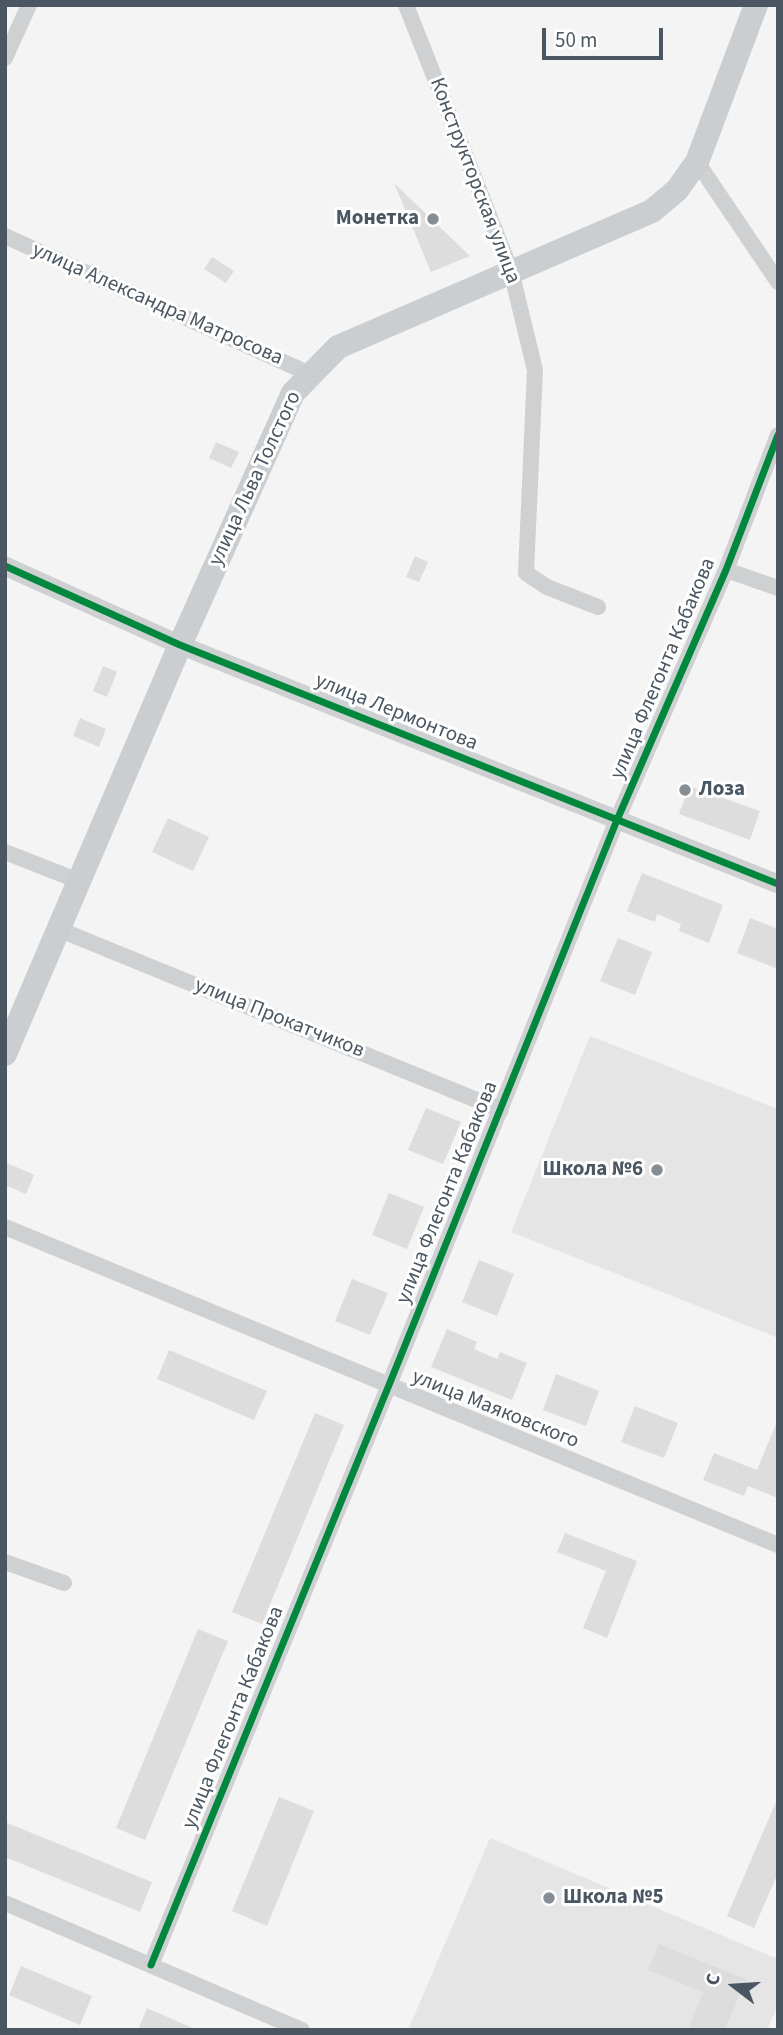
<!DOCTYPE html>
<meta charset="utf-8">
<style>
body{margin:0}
#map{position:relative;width:783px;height:2035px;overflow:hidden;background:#f4f4f4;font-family:"Source Sans 3",sans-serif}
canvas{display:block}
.frame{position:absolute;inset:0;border:7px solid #4a5661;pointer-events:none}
.north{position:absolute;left:699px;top:1951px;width:70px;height:70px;-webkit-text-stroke:5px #fff;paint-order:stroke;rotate:287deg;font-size:19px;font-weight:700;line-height:28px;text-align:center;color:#4a5661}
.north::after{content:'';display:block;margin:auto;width:24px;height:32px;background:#4a5661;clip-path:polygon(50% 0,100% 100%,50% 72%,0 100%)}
.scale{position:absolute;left:542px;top:28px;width:121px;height:32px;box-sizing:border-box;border:4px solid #4a5661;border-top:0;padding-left:9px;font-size:21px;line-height:24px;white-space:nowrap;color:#4a5661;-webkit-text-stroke:5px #fff;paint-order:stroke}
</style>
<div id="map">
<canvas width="783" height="2035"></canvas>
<div class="frame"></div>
<div class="north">С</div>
<div class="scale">50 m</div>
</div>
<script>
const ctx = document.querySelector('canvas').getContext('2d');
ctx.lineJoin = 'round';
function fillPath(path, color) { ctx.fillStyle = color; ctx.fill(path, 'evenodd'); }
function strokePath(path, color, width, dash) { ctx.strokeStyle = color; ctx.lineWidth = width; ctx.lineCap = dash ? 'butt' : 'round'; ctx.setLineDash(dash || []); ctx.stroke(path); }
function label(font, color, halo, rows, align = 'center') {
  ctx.font = font + ' "Source Sans 3",sans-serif'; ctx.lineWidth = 6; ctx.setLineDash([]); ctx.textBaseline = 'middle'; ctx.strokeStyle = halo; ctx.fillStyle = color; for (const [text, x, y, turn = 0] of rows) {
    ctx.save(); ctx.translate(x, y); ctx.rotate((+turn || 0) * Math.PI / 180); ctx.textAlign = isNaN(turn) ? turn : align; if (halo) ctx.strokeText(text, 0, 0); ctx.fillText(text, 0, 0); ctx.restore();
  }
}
const education = new Path2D(`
 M590,1036l188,73v229l-267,-106z
 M490,1838l288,121v46l-11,25h-359z`);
const building = new Path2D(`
 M394,183l76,73 -39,16z
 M212,257l22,14 -8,12 -22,-14z
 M216,442l23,10 -8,16 -22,-10z
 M415,556l13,6 -9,20 -13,-5z
 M103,666l14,6 -10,25 -14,-6z
 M80,718l26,11 -7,18 -26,-11z
 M689,786l71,25 -10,29 -71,-26z
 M168,818l41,19 -16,34 -41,-19z
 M642,873l81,32 -14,38 -30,-12 2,-7 -24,-10 -2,8 -28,-11z
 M750,918l28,11v40l-41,-16z
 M618,938l34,14 -17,43 -35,-14z
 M426,1108l35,14 -18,42 -35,-14z
 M5,1162l29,13 -8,19 -21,-9z
 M389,1193l35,14 -17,42 -35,-14z
 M479,1260l35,14 -17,42 -35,-14z
 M352,1279l36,14 -18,42 -35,-14z
 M447,1329l30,13 -3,7 23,10 3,-7 27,11 -15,37 -81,-33z
 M169,1350l98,41 -13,29 -97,-41z
 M556,1374l43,17 -13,35 -43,-16z
 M635,1406l43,17 -14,35 -43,-16z
 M315,1413l29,12 -82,199 -30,-12z
 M778,1419v79l-30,-12 -4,10 -41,-16 11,-27 43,17z
 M565,1533l72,28 -30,77 -24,-10 23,-57 -49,-19z
 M198,1629l30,12 -83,199 -29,-12z
 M279,1797l35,14 -47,115 -35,-15z
 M778,1797v76l-24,55 -27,-12z
 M5,1822l147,60 -12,30 -135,-55z
 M659,1944l87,35 -21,51h-37l15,-38 -55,-22z
 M21,1966l71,30 -12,29 -71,-30z
 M147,2008l50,22h-59z`);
const minor = new Path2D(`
 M406,5l105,266 24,99 -9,203 21,14 51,20
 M5,58l24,-53
 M697,162l81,120
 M5,236l305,138
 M726,570l52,18
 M5,852l74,29
 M58,929l443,181
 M5,1227l773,318
 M5,1562l59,21
 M5,1903l297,127
 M151,1965l238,-580 228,-565 109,-250 52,-135`);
const tertiary = new Path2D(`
 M5,566l175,79 598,239`);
const primary = new Path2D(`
 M5,1054l175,-409 113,-252 45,-46 314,-136 25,-21 20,-28 59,-157`);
const cycleway = new Path2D(`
 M5,566l175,79 598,239
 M151,1965l238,-580 228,-565 109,-250 52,-135`);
const markers = [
 [433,219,7,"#868d94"],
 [685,790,7,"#868d94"],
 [657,1170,7,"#868d94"],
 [549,1898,7,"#868d94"]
];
const streetNames = [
 ["Конструкторская улица",474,181,69],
 ["улица Александра Матросова",157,305,24],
 ["улица Льва Толстого",256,479,-65],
 ["улица Флегонта Кабакова",664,669,-67],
 ["улица Лермонтова",396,713,22],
 ["улица Прокатчиков",279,1019,22],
 ["улица Флегонта Кабакова",448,1193,-68],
 ["улица Маяковского",495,1410,22],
 ["улица Флегонта Кабакова",234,1718,-68]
];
const poiNames = [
 ["Монетка",419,219],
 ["Лоза",699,790,"left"],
 ["Школа №6",643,1170],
 ["Школа №5",563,1898,"left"]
];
fillPath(education, '#e6e5e6');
fillPath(building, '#ddddde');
strokePath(minor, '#ced0d2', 16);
strokePath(tertiary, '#ced0d2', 19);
strokePath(primary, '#caced1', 24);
strokePath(cycleway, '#00873e', 7);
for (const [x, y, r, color] of markers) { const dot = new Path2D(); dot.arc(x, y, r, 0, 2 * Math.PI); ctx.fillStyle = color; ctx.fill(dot); strokePath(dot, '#fff', 2.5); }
label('21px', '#4a5661', '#fff', streetNames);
label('bold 21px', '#4a5661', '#fff', poiNames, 'right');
</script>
